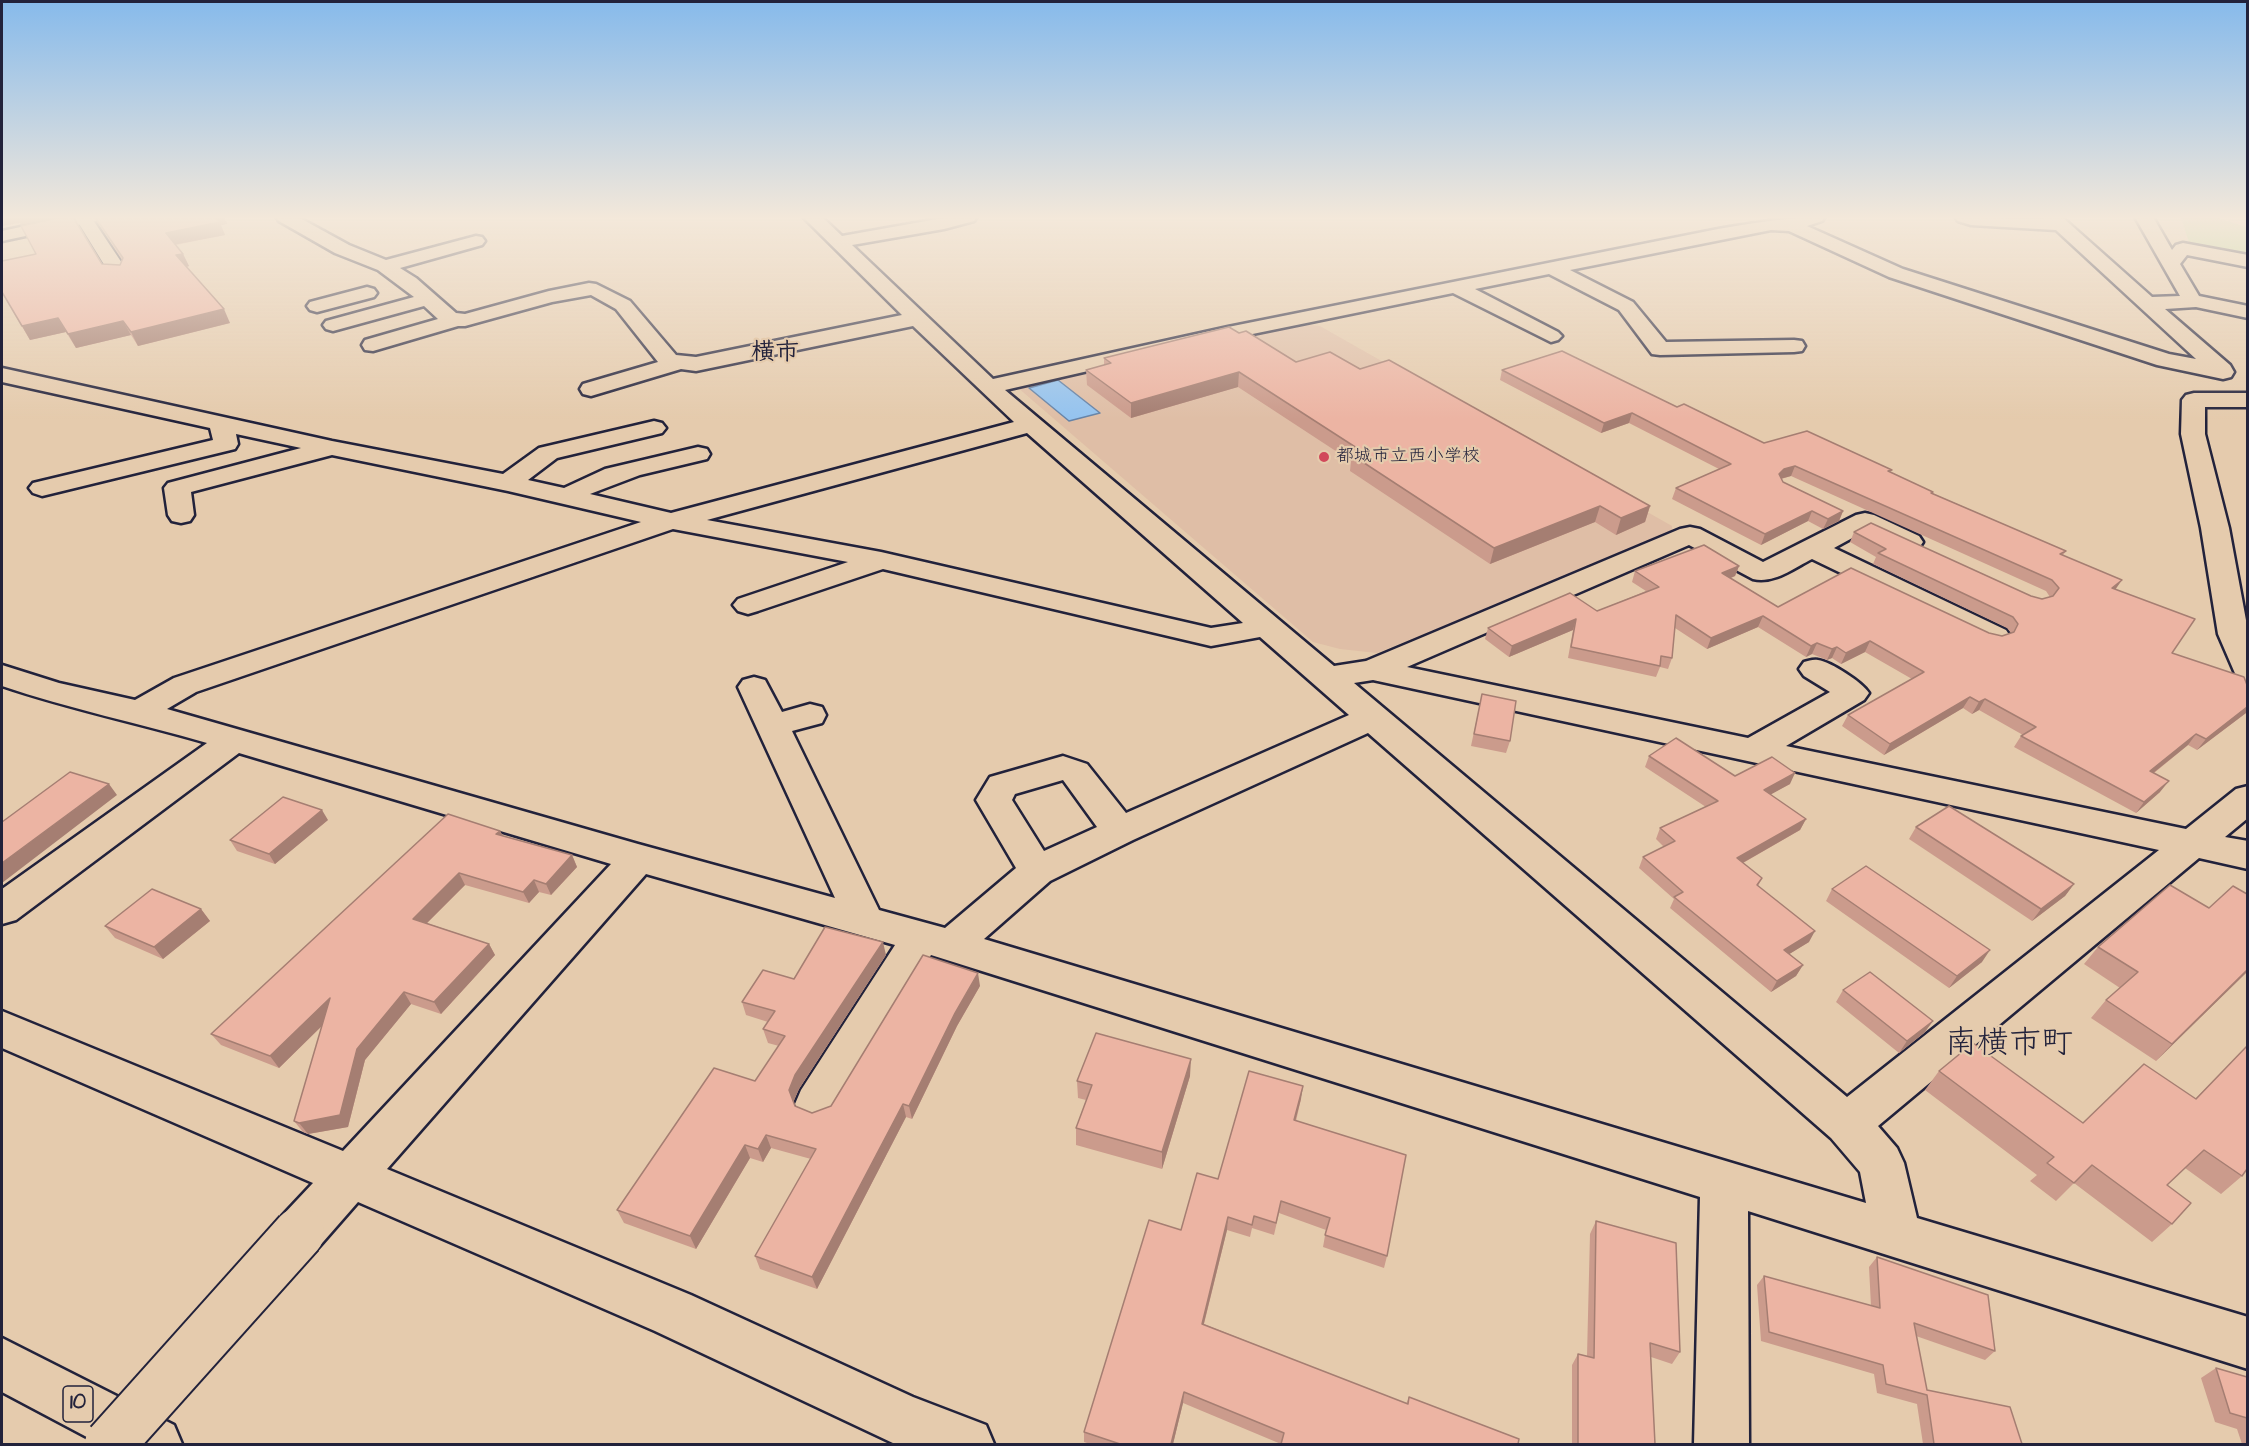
<!DOCTYPE html>
<meta charset="utf-8">
<style>
body{margin:0}
#map{position:relative;width:2249px;height:1446px;overflow:hidden;background:#e5cbad;font-family:"Architects Daughter",sans-serif}
canvas{display:block}
.frame{position:absolute;inset:0;border:3px solid #22223b;pointer-events:none}
</style>
<div id="map">
<canvas width="2249" height="1446"></canvas>
<div class="frame"></div>
</div>
<script>
const ctx = document.querySelector('canvas').getContext('2d');
ctx.lineJoin = 'round';
function fillPath(path, color) { ctx.fillStyle = color; ctx.fill(path, 'evenodd'); }
function strokePath(path, color, width, dash) { ctx.strokeStyle = color; ctx.lineWidth = width; ctx.lineCap = dash ? 'butt' : 'round'; ctx.setLineDash(dash || []); ctx.stroke(path); }
function label(font, color, halo, rows, align = 'center') {
  ctx.font = font + ' "Architects Daughter","Klee One",sans-serif'; ctx.lineWidth = 4.5; ctx.setLineDash([]); ctx.textBaseline = 'middle'; ctx.strokeStyle = halo; ctx.fillStyle = color; for (const [text, x, y, turn = 0] of rows) {
    ctx.save(); ctx.translate(x, y); ctx.rotate((+turn || 0) * Math.PI / 180); ctx.textAlign = isNaN(turn) ? turn : align; if (halo) ctx.strokeText(text, 0, 0); ctx.fillText(text, 0, 0); ctx.restore();
  }
}
const built = new Path2D(`
 M1294,323l26,3 352,200v9l-295,118 -37,-4 -27,-7 -296,-255 6,-5z`);
const green = new Path2D(`
 M2181,217h34l32,10v30l-57,-11z`);
const water = new Path2D(`
 M1058,380l42,33 -31,8 -40,-33z`);
const minor = new Path2D(`
 M75,217h16l37,55 -3,4h-14z
 M276,217h22l51,28 37,15 90,-24 6,1 3,4 -3,4 -82,23 16,10 40,35 9,1 84,-23 40,-8 7,1 34,17 46,54 20,2 206,-42 -99,-98h19l20,19 107,-19h28l-3,4 -30,8 -92,16 141,134 235,-52 490,-98c36,-6 71,-12 107,-12l-3,4 -15,5 96,43 266,85 27,5 -140,-129 -85,-5 -13,-4 -3,-4 89,2 -1,-2h19l90,80 28,-1 -45,-79h18l19,33 4,-5 7,-2 65,12v12l-61,-12 -7,9 19,32 49,10v12l-52,-11 -31,2 65,56 4,7 -3,5 -8,2 -66,-14 -268,-88 -100,-46 -18,-1 -201,40 63,32 33,40 128,-2 8,1 3,5 -3,5 -8,1 -134,3 -8,-1 -33,-44 -70,-36 -74,15 83,43 4,4 -4,4 -7,2 -98,-49 -225,46 -223,51 329,276 32,-5 314,-132 10,-2 10,2 63,33 93,-47 9,-2 9,2 45,21 4,6 -4,6 -10,2 -10,-2 -34,-17 -31,17 172,82 4,6 -4,6 -11,3 -11,-3 -172,-83c-18,9 -38,25 -59,20l-64,-34 -282,122 341,71 82,-46 -26,-16 -5,-7 5,-7c5,-1 9,-3 14,-2 13,2 44,22 51,33l-5,7 -78,46 400,83 50,-40 12,-3v32l-23,19 23,4v28l-49,-11 -321,268 19,22 7,15 13,55 331,99v52l-500,-158 1,233h-55l6,-247 -769,-242 -98,163 -16,6 -16,-6 -6,-14 6,-14 94,-145 -249,-71 -259,295 304,126 222,102 73,28 8,19h-99l-240,-113 -297,-129 -42,48 -17,6 -17,-6 -7,-17 7,-17 31,-33 -311,-135v-37l341,140 268,-287 -372,-111 -223,167 -14,4v-35l205,-146c-68,-20 -138,-34 -205,-57v-21l57,18 76,17 39,-22 467,-156 -133,-31 -176,-36 -141,37 3,23 -4,6 -9,2 -9,-2 -4,-6 -4,-27 4,-5 133,-35 -65,-14 2,10 -3,5 -193,47 -9,-3 -4,-5 4,-5 180,-43 -3,-12 -208,-46v-14l330,73 171,33 36,-26 115,-27 8,2 4,5 -4,5 -105,25 -29,22 36,8 41,-19 93,-22 9,2 3,5 -3,5 -67,16 -50,19 81,19 343,-91 -101,-96 -217,45 -15,-2 -90,27 -8,-2 -3,-5 3,-5 75,-22 -42,-53 -25,-14 -39,7 -87,24h-7l-85,25 -8,-1 -3,-5 3,-5 73,-21 -14,-13 -91,25 -7,-2 -3,-4 3,-4 88,-24 -36,-27 -43,-17 -56,-32zM1027,433l216,190 -32,5 -330,-76 -174,-32zM673,529l175,33 -110,37 -5,6 5,6 10,3 10,-3 125,-42 328,77 49,-9 89,78 -223,98 -39,-49 -24,-8 -73,21 -14,23 40,68 -71,60 -66,-18 -87,-179 30,-8 4,-8 -4,-8 -12,-3 -28,8 -17,-32 -11,-3 -11,3 -5,7 97,211 -197,-54 -471,-135 29,-17zM1373,680l786,170 -312,247 -493,-414zM1368,733l463,405 29,34 6,31 -882,-264 66,-58 83,-41zM1063,780l34,47 -53,24 -32,-51 3,-6z
 M367,287l7,2 3,4 -3,4 -57,15 -7,-2 -3,-4 3,-4z
 M2194,393h54v14h-43v27l24,94 19,103v50l-11,-3 -19,-44 -17,-106 -20,-94 1,-34 4,-5z`);
const major = new Path2D(`
 M67,217h33l-3,4 -6,1 -89,19v-10z`);
const highway = new Path2D(`
 M2,1338l172,87 8,19h-82l-98,-52z`);
const minorBridge = new Path2D(`
 M110,1444l189,-211`);
const wall = new Path2D(`
 M94,217h130l3,7 -6,1 4,10 -49,10 7,9 6,12 -2,1 43,56 -92,23 -7,-11 -55,13 -10,-16 -36,8 -28,-47 100,-29 18,1 2,-5z
 M1239,333l57,29 64,7 290,137 -5,16 -29,13 -21,-13 -105,42 -140,-93 1,-10 -113,-74 -107,31 -44,-33 -1,-15 18,-5v-7z
 M1502,370l175,37 87,36 127,30 42,19 -1,1 134,58 -3,4 53,34 56,64 74,60 -49,37 -9,-5 -34,28 6,19 -24,21 -122,-66 7,-11 2,-1 -44,-25 -7,4 -9,-6 -79,47 -42,-29 6,-11 64,-36 -47,-27 -24,12 -9,-6 -5,2 -15,-6 -6,3 -48,-30 -51,22 -32,-21 -3,30 -4,11 -8,-2 -4,10 -88,-19 5,-28 -64,27 -24,-18 3,-11 109,-17 49,-20 -14,-9 3,-11 104,-5 -4,10 -4,2 47,29 211,26 13,3 9,-3 -4,-5 -134,-64 3,-7 -26,-15 4,-10 177,64 11,3 8,-2 -4,-6 -255,-115 -10,3 2,3 60,29 -4,10 -16,8 -15,-8 -47,24 -89,-46 4,-11 43,-19 -90,-46 -28,10 -101,-53z
 M1482,694l28,47 -4,12 -35,-7z
 M1649,756l86,20 55,8 -20,10 36,25 -6,11 -57,33 19,15 -4,8 51,56 -20,12 14,11 -7,11 -25,16 -101,-84 4,-9 -35,-31 4,-11 21,-10 -8,-8 4,-11 46,-21 -61,-40z
 M328,820l-53,44 -38,-13 -7,-11z
 M1916,827l158,57 -9,12 -33,25 -123,-82z
 M500,831l3,5 69,19 5,12 -26,28 -12,-3 -10,11 -64,-18 -38,38 62,21 6,11 -54,59 -30,-10 -46,56 -17,67 -40,7 -5,-2 -9,-11 28,-95 -43,42 -58,-23 -10,-11z
 M1832,889l150,73 -33,26 -123,-87z
 M201,909l9,12 -47,38 -48,-21 -10,-12z
 M2098,947l149,25 -91,89 -65,-43 15,-18 14,-12 -36,-24z
 M886,955l-87,134 -6,13 2,4 17,7 19,-7 149,-120 -23,40 -45,93 -6,-2 -89,172 -57,-20 -5,-13 56,-97 -40,-11 -8,14 -13,-4 -54,91 -72,-26 -7,-13 138,-129 24,-35 -11,-3 -5,-14 5,-7 -22,-7 -4,-13 52,-23z
 M1843,990l90,31 -9,12 -25,20 -63,-51z
 M2247,1046v123l-5,7 -21,18 -36,-26 -18,17 5,39 -20,18 -78,-59 -18,18 -26,-20 7,-6 -112,-85 14,-19 144,52 112,-24z
 M1190,1076l-28,93 -86,-24v-17l10,-28 -8,-2 -1,-17z
 M1301,1099l-5,22 91,135 -3,12 -61,-21 3,-17 -47,-17 -5,22 -22,-7 -2,9 -23,-7 -23,94 202,80 3,-7 110,42 -238,5 -98,-41 -10,41h-83l-6,-2v-10l97,-202 37,-51z
 M1596,1221l84,131 -8,12 -21,-7 4,87h-83v-79l6,-11 9,2 3,-122z
 M1877,1257l118,94 -10,9 -69,-24 11,54 95,54h-99l-6,-40 -40,-11 -3,-19 -113,-33 -4,-56 7,-9 107,30 -2,-39z
 M2216,1368l31,9v67h-5l-5,-15 -22,-7 -14,-44z`);
const shadedWall = new Path2D(`
 M16,217h45l-40,8 -1,-2 -18,3v-6z
 M214,217h10l3,7 -6,1 4,10 -53,10 -6,-12z
 M183,254l6,12 -6,2 -7,-13z
 M224,309l6,14 -92,23 -7,-14z
 M58,318l8,14 -36,8 -8,-14z
 M123,321l8,14 -55,13 -8,-14z
 M1239,372l-1,15 -107,31v-15z
 M1632,413l-3,10 -28,10 3,-10z
 M1795,466l-4,10 -11,3 -1,-5 5,-5z
 M1600,506l-5,16 -105,42 4,-16z
 M1650,506l-5,16 -29,13 5,-17z
 M1812,511l-4,10 -47,24 4,-11z
 M1843,511l-4,10 -16,8 5,-10z
 M1739,566l-4,10 -17,7 4,-10z
 M2122,580l-7,10 -3,-2z
 M1763,616l-5,11 -51,22 4,-11z
 M1576,619l-3,11 -64,27 3,-11z
 M1870,641l-5,11 -24,12 5,-11z
 M1817,643l-5,11 -6,3 5,-11z
 M1837,647l-5,11 -5,2 5,-11z
 M1970,697l-7,11 -79,47 6,-11z
 M1985,699l-6,11 -7,4 7,-12z
 M2247,707v4l-1,2 -49,37 9,-11z
 M2196,734l-8,11 -46,37 8,-11z
 M1795,773l-5,11 -31,17 5,-11z
 M2169,781l-9,11 -24,21 8,-11z
 M109,784l8,11 -115,88v-20z
 M322,810l6,10 -53,44 -6,-10z
 M1806,819l-6,11 -68,39 5,-11z
 M500,831l6,11 -10,-8z
 M572,855l5,12 -26,28 -5,-11z
 M459,873l6,12 -45,45 -7,-11z
 M534,880l5,12 -10,11 -6,-11z
 M2074,884l-9,12 -33,25 9,-12z
 M201,909l9,12 -47,38 -9,-12z
 M1815,931l-6,11 -31,19 6,-11z
 M883,942l3,13 -87,134 -6,14 -4,-13 6,-15z
 M489,944l6,11 -54,59 -7,-12z
 M1990,950l-8,12 -33,26 8,-12z
 M1803,965l-7,11 -25,16 6,-11z
 M2247,970v2l-91,89 16,-17z
 M978,973l2,13 -23,40 -45,93 -3,-13 46,-93z
 M404,992l7,12 -46,56 -17,67 -40,7 -9,-11 58,-74z
 M330,998l8,12 -59,58 -9,-12z
 M1933,1021l-9,12 -25,20 8,-12z
 M1191,1059l-1,17 -28,93v-17z
 M1303,1086l-2,13 -9,34 2,-13z
 M903,1104l3,13 -89,172 -5,-12z
 M766,1135l5,13 -8,14 -5,-13z
 M745,1145l5,13 -54,91 -6,-13z
 M1228,1217l-1,13 -26,105 1,-11z
 M1184,1392l-1,11 -10,41h-2z`);
const building = new Path2D(`
 M2,217h26l-11,2 -1,-2 -14,3z
 M62,217h11l29,47 18,1 3,-7 -28,-41h120l5,5 -54,11 17,21 -7,1 48,54 -93,23 -8,-11 -55,13 -10,-16 -36,8 -20,-34v-31l34,-7 -15,-28z
 M1229,327l10,6 7,-2 50,31 34,-10 30,17 29,-9 261,146 -29,12 -21,-12 -106,42 -142,-93 11,-3 -124,-80 -108,31 -45,-33 25,-7 -7,-5z
 M1562,351l115,56 7,-3 80,39 43,-12 85,39 -4,1 45,21 -2,1 135,58 -6,3 62,26 -10,8 83,31 -23,34 72,24 3,8v22l-41,32 -10,-5 -46,37 19,10 -25,21 -123,-66 15,-9 -51,-28 -6,3 -9,-5 -80,47 -42,-29 76,-43 -54,-31 -24,12 -9,-6 -5,2 -15,-6 -6,3 -48,-30 -52,22 -35,-23 -4,43 -11,-2 -1,10 -89,-19 5,-28 -64,27 -24,-18 82,-35 27,18 62,-24 -24,-16 69,-26 35,21 -17,7 56,34 73,-39 138,65 13,3 12,-4 4,-8 -5,-7 -135,-64 8,-4 -32,-17 17,-9 160,73 11,3 11,-3 6,-8 -7,-8 -257,-114 -11,3 -5,5 4,8 60,29 -15,8 -16,-8 -47,23 -89,-46 55,-24 -99,-51 -28,10 -102,-53z
 M1482,694l34,7 -6,40 -36,-7z
 M1676,738l59,38 37,-19 23,16 -31,17 42,29 -69,39 25,20 -5,7 58,46 -31,19 19,15 -26,16 -103,-84 9,-5 -40,-35 32,-16 -15,-13 58,-27 -69,-45z
 M70,772l39,12 -107,79v-41z
 M283,797l39,13 -53,44 -39,-14z
 M1949,806l125,78 -33,25 -125,-82z
 M448,814l52,17 -4,3 76,21 -26,29 -12,-4 -11,12 -64,-19 -46,46 76,25 -55,58 -30,-10 -47,57 -17,66 -41,8 -5,-2 36,-123 -60,58 -59,-22z
 M1866,866l124,84 -33,26 -125,-87z
 M2170,885l39,23 24,-22 14,8v76l-75,74 -66,-44 32,-28 -40,-25z
 M152,889l49,20 -47,38 -49,-21z
 M825,927l58,15 -88,133 -6,15 6,16 17,7 19,-7 92,-151 55,18 -23,40 -46,93 -6,-2 -91,173 -57,-21 61,-107 -50,-14 -8,14 -13,-4 -55,91 -73,-26 97,-142 41,13 30,-45 -22,-7 12,-18 -33,-9 21,-32 31,9z
 M1870,972l63,49 -26,20 -64,-51z
 M1096,1033l95,26 -29,93 -86,-24 16,-43 -15,-4z
 M1973,1043l110,80 61,-59 52,35 51,-53v123l-5,7 -38,-26 -37,35 24,18 -19,21 -80,-59 -18,18 -27,-20 7,-6 -115,-86z
 M1249,1071l54,15 -9,34 112,35 -19,101 -62,-21 5,-17 -49,-17 -5,22 -22,-7 -2,9 -24,-8 -26,107 206,80 1,-7 110,42 -1,5h-237l3,-11 -100,-41 -13,52h-51l-36,-12 65,-212 32,10 16,-57 21,6z
 M1596,1221l80,22 4,109 -30,-9 5,101h-77v-90l16,4z
 M1877,1257l111,38 7,56 -81,-28 13,67 83,17 12,37h-88l-7,-49 -41,-11 -3,-19 -114,-33 -5,-56 116,32z
 M2216,1368l31,9v41l-17,-5z`);
const markers = [
 [1324,457,6,"#d1495b"]
];
const farPoinames = [
 ["都城市立西小学校",1336,457]
];
const shields = [
 [78,1404,30]
];
const shieldNames = [
 ["10",78,1404]
];
const farDistrictnames = [
 ["横市",775,354]
];
const nearQuarternames = [
 ["南横市町",2009,1045]
];
fillPath(built, '#dfbea6');
fillPath(green, '#b7d891');
fillPath(water, '#94c3ef');
strokePath(water, '#6683a7', 1.5);
strokePath(minor, '#22223b', 5);
strokePath(major, '#22223b', 5);
strokePath(highway, '#22223b', 5);
fillPath(minor, '#e5cbad');
fillPath(major, '#e5cbad');
fillPath(highway, '#e5cbad');
strokePath(minorBridge, '#22223b', 54, []);
strokePath(minorBridge, '#e5cbad', 50);
fillPath(wall, '#cb9b8c');
fillPath(shadedWall, '#a57e72');
fillPath(building, '#ecb4a3');
strokePath(building, '#a57e72', 1.5);
const sky = ctx.createLinearGradient(0, 0, 0, 419);
sky.addColorStop(0, '#86baeb');
sky.addColorStop(0.52, '#f3e8da');
sky.addColorStop(1, '#f3e8da00');
ctx.fillStyle = sky;
ctx.fillRect(0, 0, 2249, 419);
for (const [x, y, r, color] of markers) { const dot = new Path2D(); dot.arc(x, y, r, 0, 2 * Math.PI); ctx.fillStyle = color; ctx.fill(dot); strokePath(dot, '#e5cbad', 2); }
label('18px', '#22223b', '#e5cbad', farPoinames, 'left');
for (const [x, y, w] of shields) { const box = new Path2D(); box.roundRect(x - w / 2, y - 18, w, 36, 4.5); ctx.fillStyle = '#e5cbad'; ctx.fill(box); strokePath(box, '#22223b', 1.5); }
label('bold 21px', '#22223b', null, shieldNames);
label('bold 24px', '#22223b', '#e5cbad', farDistrictnames);
label('32px', '#22223b', '#e5cbad', nearQuarternames);
</script>
